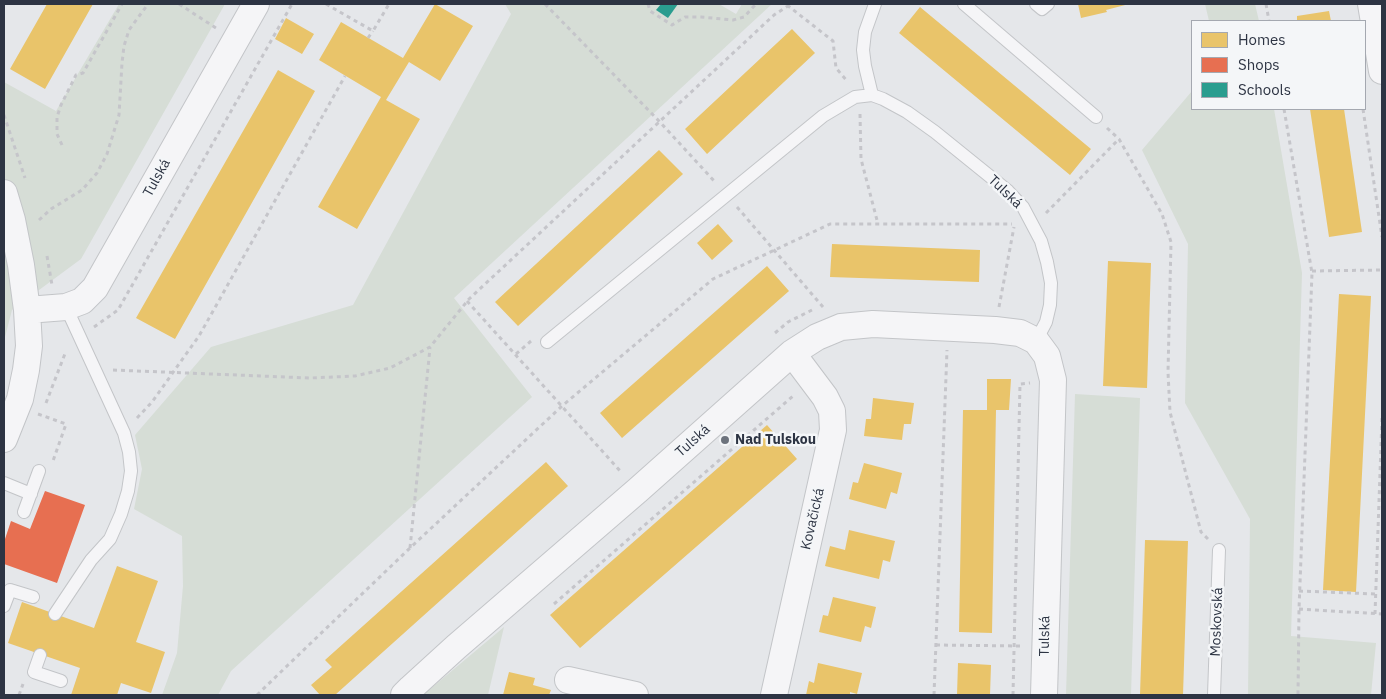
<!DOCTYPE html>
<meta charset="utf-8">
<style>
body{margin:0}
#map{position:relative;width:1386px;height:699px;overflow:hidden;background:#e5e7ea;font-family:"IBM Plex Sans",sans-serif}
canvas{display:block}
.frame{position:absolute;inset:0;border:5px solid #2d3443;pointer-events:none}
.legend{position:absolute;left:1191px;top:20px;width:175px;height:90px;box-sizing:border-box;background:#f4f6f8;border:1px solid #a4a8b0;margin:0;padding:6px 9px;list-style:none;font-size:15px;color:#2d3443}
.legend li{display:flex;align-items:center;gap:10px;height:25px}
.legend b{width:25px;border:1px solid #a4a8b0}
</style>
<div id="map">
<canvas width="1386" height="699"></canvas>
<div class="frame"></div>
<ul class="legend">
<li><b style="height:14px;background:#e9c46a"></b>Homes</li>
<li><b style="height:14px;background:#e76f51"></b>Shops</li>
<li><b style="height:14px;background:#2a9d8f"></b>Schools</li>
</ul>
</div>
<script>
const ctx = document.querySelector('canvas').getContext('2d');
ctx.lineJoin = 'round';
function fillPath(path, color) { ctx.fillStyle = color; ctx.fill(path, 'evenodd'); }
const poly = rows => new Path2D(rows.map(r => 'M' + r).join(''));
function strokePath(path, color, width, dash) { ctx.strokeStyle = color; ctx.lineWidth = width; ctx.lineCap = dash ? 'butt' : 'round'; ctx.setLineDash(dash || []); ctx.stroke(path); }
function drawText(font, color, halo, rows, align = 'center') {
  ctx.font = font + ' "IBM Plex Sans",sans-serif'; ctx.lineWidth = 5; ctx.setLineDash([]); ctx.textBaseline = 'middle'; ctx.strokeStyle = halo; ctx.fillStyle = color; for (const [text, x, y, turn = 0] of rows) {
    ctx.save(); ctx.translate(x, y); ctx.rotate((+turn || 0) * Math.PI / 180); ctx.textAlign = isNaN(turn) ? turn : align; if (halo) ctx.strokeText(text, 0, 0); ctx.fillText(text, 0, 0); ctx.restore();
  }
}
fillPath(poly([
 [119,4,225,4,81,259,12,310,4,341,4,82,56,111],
 [505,4,719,4,736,14,742,4,772,4,454,298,532,397,231,671,218,695,162,695,177,653,183,586,182,536,134,509,142,469,135,435,211,347,353,305,511,14],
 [1205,4,1255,4,1259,21,1209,21],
 [1192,91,1192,109,1274,109,1302,273,1291,636,1376,643,1371,695,1248,695,1250,519,1185,403,1188,244,1142,150],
 [1075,394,1140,398,1131,695,1066,695],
 [504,627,488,695,423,695]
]), '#d6ddd6');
fillPath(poly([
 [47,4,93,4,45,89,10,69],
 [435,4,473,26,440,81,409,62,386,100,420,119,357,229,318,207,381,97,319,60,341,22,403,58],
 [1078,4,1129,4,1106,10,1107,12,1081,18],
 [920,7,1091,149,1070,175,899,33],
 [1329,11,1331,21,1297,21,1297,16],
 [286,18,314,34,302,54,275,39],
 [792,29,815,53,707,154,685,129],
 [278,70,315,91,175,339,136,318],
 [1310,109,1344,109,1362,232,1329,237],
 [659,150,683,174,518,326,495,302],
 [718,224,733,241,712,260,697,243],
 [832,244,980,250,979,282,830,277],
 [1108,261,1151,263,1147,388,1103,386],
 [767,266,789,291,622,438,600,413],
 [1339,294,1371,296,1356,592,1323,590],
 [987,379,1011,379,1009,410,996,410,992,633,959,632,963,410,987,410],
 [873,398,914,403,911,424,904,424,902,440,864,436,866,419,871,419],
 [767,425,797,459,580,648,550,615],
 [546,462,568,486,335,695,320,695,311,685,332,667,325,660],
 [864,463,902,473,897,494,891,492,886,509,849,499,853,482,858,483],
 [849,530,895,541,890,562,883,560,879,579,825,566,830,546,845,550],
 [1145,540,1188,541,1183,695,1140,695],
 [117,566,158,581,136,642,165,652,151,693,121,683,117,695,71,695,80,668,8,643,22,602,94,628],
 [833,597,876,607,871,628,865,626,861,642,819,632,823,615,828,616],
 [818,663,862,673,857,694,850,692,850,695,806,695,809,681,814,683],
 [958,663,991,665,990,695,957,695],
 [509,672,535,678,533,685,551,690,549,695,503,695]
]), '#e9c46a');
fillPath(poly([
 [45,491,85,505,57,583,4,564,4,539,5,539,11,521,30,529]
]), '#e76f51');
fillPath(poly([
 [661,4,678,4,668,18,656,10]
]), '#2a9d8f');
const lane = poly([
 [964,4,1096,117],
 [1036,4,1042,9,1048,4],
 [872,95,865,66,863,50,865,32,875,4],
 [547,342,823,116,855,97,872,95,883,99,907,112,935,132,1008,191,1023,207,1041,241,1047,262,1051,283,1050,305,1046,322,1036,341],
 [4,483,31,494],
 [24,512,39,471],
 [4,606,10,590,33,597],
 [55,614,91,560,110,539,121,514,128,491,131,471,129,452,124,433,66,307],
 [40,655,34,672,61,681],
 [1214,695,1219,550]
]);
const street = poly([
 [1371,4,1382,71],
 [4,193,12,220,21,265,27,310,29,346,26,370,20,399,4,439],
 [27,310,66,307,82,301,95,288,256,4],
 [568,680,635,695],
 [404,695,411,688,456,647,638,490,792,353,817,337,841,327,873,324,995,330,1020,333,1036,341,1047,356,1053,380,1044,695],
 [774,695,833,430,832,411,825,397,792,353]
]);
strokePath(lane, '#c3c5c8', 14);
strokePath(street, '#c3c5c8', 28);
strokePath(poly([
 [179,4,216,28],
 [326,4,373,31,389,4],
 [545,4,659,121,716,183],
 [648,4,650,11,672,25,685,17,701,17,733,20,744,17,756,4],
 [1266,4,1269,21],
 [787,5,833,41,836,68,848,82],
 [368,38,373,31],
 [1284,109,1312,273,1299,609,1298,695],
 [1363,109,1382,237],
 [860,114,861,159,878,224],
 [4,115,25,178],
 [1107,128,1119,139,1162,214,1171,242,1168,372,1170,412,1201,532,1208,539],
 [62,145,57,134,57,117,61,105,76,75,83,73,122,4],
 [737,207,823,307],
 [1046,213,1119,139],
 [39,220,51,209,82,190,97,173,107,154,119,115,122,63,124,46,129,30,148,4],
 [47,256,52,285],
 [1312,271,1382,270],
 [467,301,622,473],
 [999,307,1014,227],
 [94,327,118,310,292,4],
 [775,333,788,322,812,310],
 [516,354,531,341],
 [113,370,310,378,355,376,390,368,430,347,469,299,774,15,791,4],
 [46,403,66,351],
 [38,414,66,424,53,461],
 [137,418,152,402,199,336,345,76],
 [410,548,430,348],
 [1299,591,1376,594],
 [554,604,793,396],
 [1299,609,1382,614],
 [1375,614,1382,417],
 [936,645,1021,646],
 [19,695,23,684],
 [257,695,288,665,410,548,562,406,713,279,830,224,1012,224],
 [934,695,947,350],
 [1013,695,1020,384,1030,383]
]), '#c5c5ca', 3, [4, 4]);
strokePath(lane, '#f5f5f7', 12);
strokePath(street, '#f5f5f7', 26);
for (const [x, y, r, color] of [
 [725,440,5,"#6d737d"]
]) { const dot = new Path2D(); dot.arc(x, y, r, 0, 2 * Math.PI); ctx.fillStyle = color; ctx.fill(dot); strokePath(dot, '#f4f6f8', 2); }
drawText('14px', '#2d3443', '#f4f6f8', [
 ["Tulská",157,178,-61],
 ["Tulská",1005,192,44],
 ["Tulská",693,441,-42],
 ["Kovačická",813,519,-77],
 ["Moskovská",1217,622,-88],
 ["Tulská",1045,636,-89]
]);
drawText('bold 14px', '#2d3443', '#f4f6f8', [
 ["Nad Tulskou",735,440]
], 'left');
</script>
